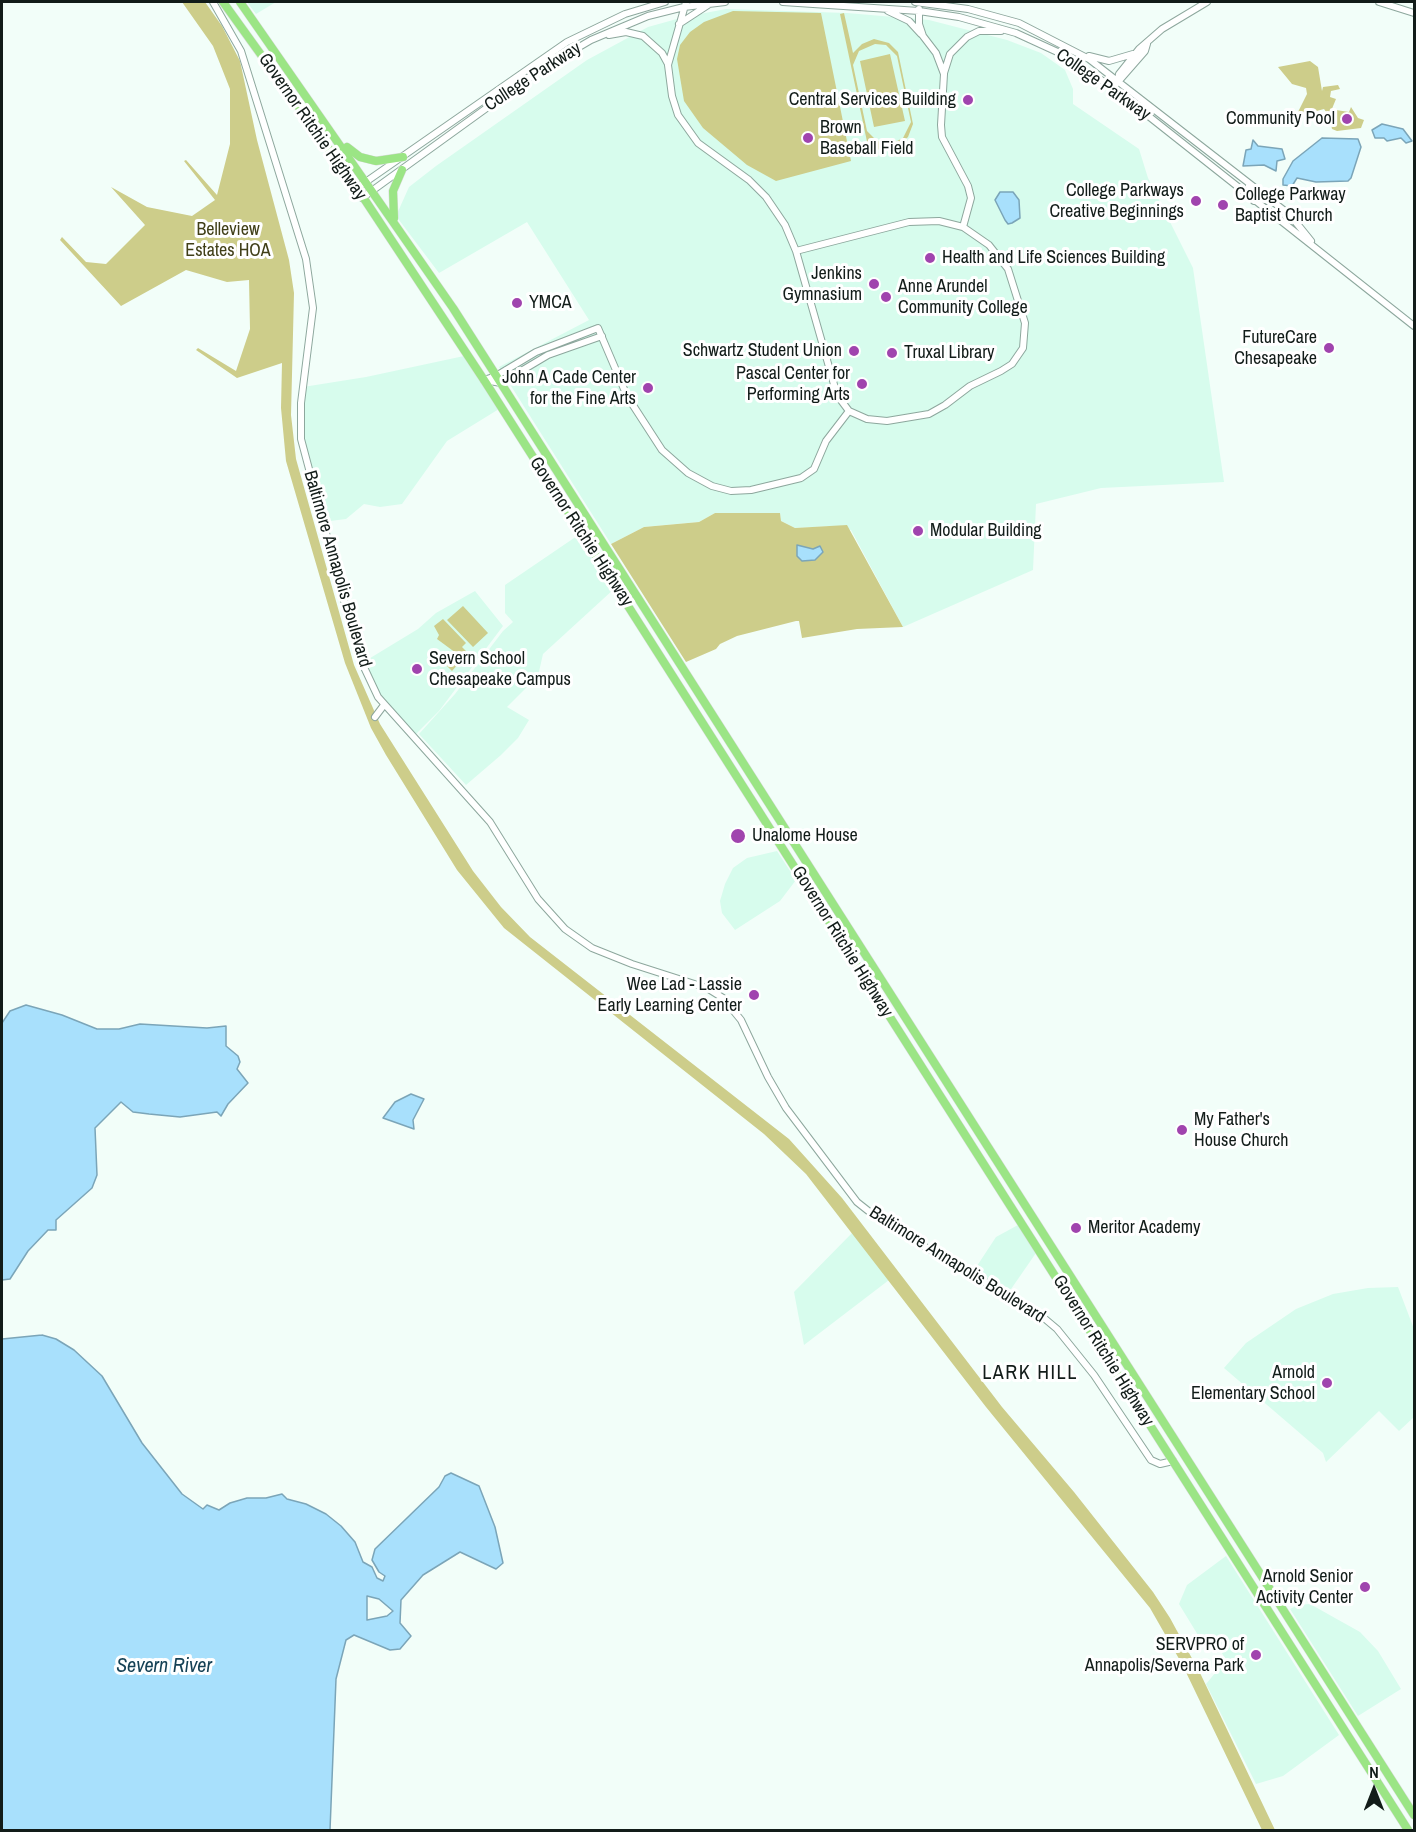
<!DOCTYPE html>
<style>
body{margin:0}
#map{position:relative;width:1416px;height:1832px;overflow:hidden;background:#f2fef9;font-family:"Archivo Narrow",sans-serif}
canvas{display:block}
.frame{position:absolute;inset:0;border:3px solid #121c19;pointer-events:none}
.north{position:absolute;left:1344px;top:1760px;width:60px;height:60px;-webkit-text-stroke:4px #fff;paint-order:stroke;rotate:0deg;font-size:16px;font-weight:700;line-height:24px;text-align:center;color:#121c19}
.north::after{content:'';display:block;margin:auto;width:21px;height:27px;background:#121c19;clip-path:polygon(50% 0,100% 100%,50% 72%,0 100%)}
</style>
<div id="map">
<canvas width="1416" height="1832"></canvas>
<div class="frame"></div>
<div class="north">N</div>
</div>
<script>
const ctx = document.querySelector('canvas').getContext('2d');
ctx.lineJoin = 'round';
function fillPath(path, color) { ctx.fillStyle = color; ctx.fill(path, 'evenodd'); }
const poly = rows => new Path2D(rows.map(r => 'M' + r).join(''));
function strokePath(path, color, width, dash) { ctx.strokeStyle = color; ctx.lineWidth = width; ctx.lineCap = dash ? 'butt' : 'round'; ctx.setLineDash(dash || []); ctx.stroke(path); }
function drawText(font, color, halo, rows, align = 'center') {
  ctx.font = font + ' "Archivo Narrow",sans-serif'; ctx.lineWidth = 6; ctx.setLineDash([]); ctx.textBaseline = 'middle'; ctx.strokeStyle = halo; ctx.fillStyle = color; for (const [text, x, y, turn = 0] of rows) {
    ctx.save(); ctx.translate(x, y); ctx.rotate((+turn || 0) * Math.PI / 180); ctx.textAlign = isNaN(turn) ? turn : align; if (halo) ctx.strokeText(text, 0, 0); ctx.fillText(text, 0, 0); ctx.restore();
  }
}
fillPath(poly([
 [247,2,276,2,256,14],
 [726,9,847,13,929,20,1007,40,1041,53,1065,70,1073,89,1073,104,1139,149,1148,178,1193,268,1224,482,1101,488,1036,504,1033,570,903,627,851,530,833,526,795,528,781,521,780,513,715,513,699,522,644,527,611,544,499,367,589,320,527,222,439,273,396,216,409,187,436,166,587,60,648,27,684,17],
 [464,356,499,409,447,441,402,504,380,507,364,504,346,519,322,522,303,452,303,387,366,377],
 [577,536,614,589,543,654,538,676,507,707,529,720,518,738,501,755,466,785,419,734,455,694,503,631,513,622,505,613,505,585],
 [475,591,503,626,439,711,413,737,386,707,362,663,418,629,436,613],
 [777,851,796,880,780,901,735,930,722,913,720,901,725,884,733,868,747,858],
 [1018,1225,1036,1253,1009,1292,973,1272,996,1237],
 [853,1232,889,1280,804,1345,794,1292],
 [1398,1287,1414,1329,1414,1417,1399,1431,1379,1411,1326,1462,1323,1453,1224,1368,1246,1343,1296,1309,1333,1294,1368,1288],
 [1226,1556,1339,1735,1283,1776,1256,1784,1206,1684,1226,1660,1219,1648,1201,1640,1179,1604,1187,1585],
 [1310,1604,1360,1632,1378,1651,1401,1689,1358,1716,1290,1609,1298,1605]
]), '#d7fced');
fillPath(poly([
 [182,2,205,2,222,26,240,61,257,140,289,260,294,293,291,415,296,459,354,665,380,724,473,871,501,907,530,937,789,1139,842,1198,1002,1407,1074,1492,1153,1592,1170,1618,1201,1675,1275,1830,1262,1830,1182,1664,1150,1608,986,1407,806,1174,764,1134,504,928,457,870,386,755,371,728,345,663,286,461,281,408,282,363,237,378,196,350,198,348,236,371,250,329,249,280,227,282,186,270,121,306,60,240,62,237,86,262,106,264,145,225,111,187,147,207,192,216,215,200,184,161,186,160,217,195,230,144,230,89,213,46],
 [733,11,821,13,851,161,776,181,747,165,703,128,684,101,677,59,680,45,690,32,704,22],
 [844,13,853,53,862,44,874,39,889,43,898,52,913,124,908,137,898,146,869,151,840,14],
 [875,44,886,45,897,56,911,122,903,138,893,143,877,141,867,131,853,65,859,51],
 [890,54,905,121,874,127,860,61],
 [1310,61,1318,67,1322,91,1323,87,1338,85,1340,89,1331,91,1330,97,1336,99,1329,116,1324,109,1302,115,1298,112,1307,94,1306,88,1292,84,1278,67],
 [1351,107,1358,118,1364,120,1361,128,1337,131,1332,129,1331,124,1336,110,1349,112],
 [715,513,780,513,781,521,795,528,847,525,903,627,857,629,802,638,799,621,796,621,737,636,720,644,716,649,686,662,611,544,644,527,699,522],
 [463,606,488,633,473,647,447,620],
 [443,619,466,643,462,647,468,653,452,671,445,664,456,653,437,639,439,635,434,626]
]), '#cdcd8a');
const water = poly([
 [1382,124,1403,129,1412,141,1406,143,1401,138,1387,141,1384,138,1375,138,1372,130,1382,124],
 [1322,138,1358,139,1361,147,1351,178,1348,181,1316,182,1297,178,1292,186,1283,185,1283,179,1293,161,1322,138],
 [1253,140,1258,146,1282,149,1285,159,1277,161,1276,171,1264,165,1243,166,1246,150,1251,149,1253,140],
 [1000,192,1013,192,1019,200,1020,218,1012,223,1008,224,1005,220,995,200,1000,192],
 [797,545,813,549,820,546,823,552,815,560,802,561,797,556,797,545],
 [26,1005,62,1015,97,1029,119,1029,140,1024,207,1028,226,1026,226,1046,238,1056,240,1062,237,1069,248,1083,228,1104,221,1116,217,1112,180,1117,149,1114,133,1112,121,1102,95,1128,97,1175,92,1188,56,1220,56,1230,48,1230,28,1251,10,1279,2,1280,2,1023,10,1011,26,1005],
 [411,1094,424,1099,413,1120,414,1129,383,1118,395,1102,411,1094],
 [42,1335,56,1339,74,1350,102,1376,142,1443,182,1494,203,1509,207,1505,219,1510,230,1503,247,1498,266,1498,282,1494,287,1499,306,1504,326,1514,341,1526,355,1542,363,1562,372,1567,377,1578,383,1581,385,1576,379,1572,372,1560,375,1549,439,1487,445,1476,451,1473,479,1486,495,1527,503,1563,496,1569,460,1552,423,1575,401,1600,400,1623,411,1636,400,1649,390,1650,354,1635,346,1640,336,1679,330,1830,2,1830,2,1339,42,1335],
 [367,1596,379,1599,393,1611,387,1616,367,1620,367,1596]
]);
fillPath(water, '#a8e0fc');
strokePath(water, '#7ba5b8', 1.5);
const secondary = poly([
 [213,2,241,51,306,259,313,308,301,403,301,439,350,623,362,663,378,697,490,822,538,899,565,929,592,948,632,964,707,988,723,998,741,1020,768,1077,786,1108,857,1202,881,1221,1038,1313,1057,1329,1094,1375,1151,1460,1160,1464,1173,1461],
 [686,2,668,65,672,96,678,115,698,143,749,180,766,197,785,225,796,251,837,395,849,411,867,419,887,421,929,414,945,405,970,386,1001,371,1012,364,1023,348,1025,323,1008,269,989,245,963,227,939,221,909,222,796,251],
 [783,2,919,11,959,17,1016,33,1064,55,1113,88,1414,326],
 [915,2,968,9,1019,23,1089,59,1290,215,1311,241],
 [1379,2,1414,13],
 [919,9,919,24,923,36,936,53,944,74,941,125,942,137,968,186,971,198,963,227],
 [888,11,909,21,921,34],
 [679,24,708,5],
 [609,35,626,32,643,36,662,53,668,64],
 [1089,56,1109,61,1133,54],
 [944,73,950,54,967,37,979,31,1001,31],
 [1118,81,1119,74,1139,49,1162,29,1207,2],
 [1117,83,1145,51,1147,44],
 [1249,186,1255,195,1254,201,1262,199,1268,201],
 [357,188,567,42,625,14,665,2],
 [362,198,535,73,591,40,648,16,684,7,725,2],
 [484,380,496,376,536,352,598,328,627,396,662,450,688,473,712,486,731,491,751,490,801,478,814,469,826,441,849,411],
 [484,380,501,383,548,355,602,336],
 [375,717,384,705]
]);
const highway = poly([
 [223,2,357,188,484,380,1408,1830],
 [240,2,453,308,1414,1815],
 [347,147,360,157,376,161,403,157],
 [394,218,393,191,402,170]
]);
strokePath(secondary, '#8da79d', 8);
strokePath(highway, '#d9dbda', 9);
strokePath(secondary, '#fff', 6);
strokePath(highway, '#9be585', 8);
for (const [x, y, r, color] of [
 [968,100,6,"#a044ae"],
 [1347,119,6,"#a044ae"],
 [808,138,6,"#a044ae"],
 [1196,201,6,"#a044ae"],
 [1223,205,6,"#a044ae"],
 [930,258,6,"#a044ae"],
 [874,284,6,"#a044ae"],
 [886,297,6,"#a044ae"],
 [517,303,6,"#a044ae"],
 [1329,348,6,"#a044ae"],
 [854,351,6,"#a044ae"],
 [892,353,6,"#a044ae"],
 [862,384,6,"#a044ae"],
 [648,388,6,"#a044ae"],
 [918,531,6,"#a044ae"],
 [417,669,6,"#a044ae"],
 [738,836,8,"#a044ae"],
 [754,995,6,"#a044ae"],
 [1182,1130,6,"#a044ae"],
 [1076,1228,6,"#a044ae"],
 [1327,1383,6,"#a044ae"],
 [1365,1587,6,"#a044ae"],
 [1256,1655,6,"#a044ae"]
]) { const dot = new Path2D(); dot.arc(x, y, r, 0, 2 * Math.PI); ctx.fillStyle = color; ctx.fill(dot); strokePath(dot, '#fff', 2); }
drawText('18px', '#121c19', '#fff', [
 ["College Parkway",533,77,-33],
 ["College Parkway",1103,85,35],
 ["Governor Ritchie Highway",312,127,55],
 ["Governor Ritchie Highway",581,532,57],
 ["Baltimore Annapolis Boulevard",337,569,74],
 ["Governor Ritchie Highway",842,942,58],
 ["Baltimore Annapolis Boulevard",957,1265,32],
 ["Governor Ritchie Highway",1103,1351,58]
]);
drawText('18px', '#121c19', '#fff', [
 ["Central Services Building",956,100],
 ["Community Pool",1335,119],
 ["Brown",820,128,"left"],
 ["Baseball Field",820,149,"left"],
 ["College Parkways",1184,191],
 ["Creative Beginnings",1184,212],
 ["College Parkway",1235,195,"left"],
 ["Baptist Church",1235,216,"left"],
 ["Health and Life Sciences Building",942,258,"left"],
 ["Jenkins",862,274],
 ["Gymnasium",862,295],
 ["Anne Arundel",898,287,"left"],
 ["Community College",898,308,"left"],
 ["YMCA",529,303,"left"],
 ["FutureCare",1317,338],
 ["Chesapeake",1317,359],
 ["Schwartz Student Union",842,351],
 ["Truxal Library",904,353,"left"],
 ["Pascal Center for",850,374],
 ["Performing Arts",850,395],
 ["John A Cade Center",636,378],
 ["for the Fine Arts",636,399],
 ["Modular Building",930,531,"left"],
 ["Severn School",429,659,"left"],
 ["Chesapeake Campus",429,680,"left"],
 ["Unalome House",752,836,"left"],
 ["Wee Lad - Lassie",742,985],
 ["Early Learning Center",742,1006],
 ["My Father's",1194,1120,"left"],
 ["House Church",1194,1141,"left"],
 ["Meritor Academy",1088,1228,"left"],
 ["Arnold",1315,1373],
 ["Elementary School",1315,1394],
 ["Arnold Senior",1353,1577],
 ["Activity Center",1353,1598],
 ["SERVPRO of",1244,1645],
 ["Annapolis/Severna Park",1244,1666]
], 'right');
drawText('18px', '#403f18', '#fff', [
 ["Belleview",228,230],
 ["Estates HOA",228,251]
]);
ctx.letterSpacing = '1.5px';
drawText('20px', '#121c19', '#fff', [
 ["LARK HILL",1030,1374]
]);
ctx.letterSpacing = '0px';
drawText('italic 20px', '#154155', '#fff', [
 ["Severn River",164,1667]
]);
</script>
